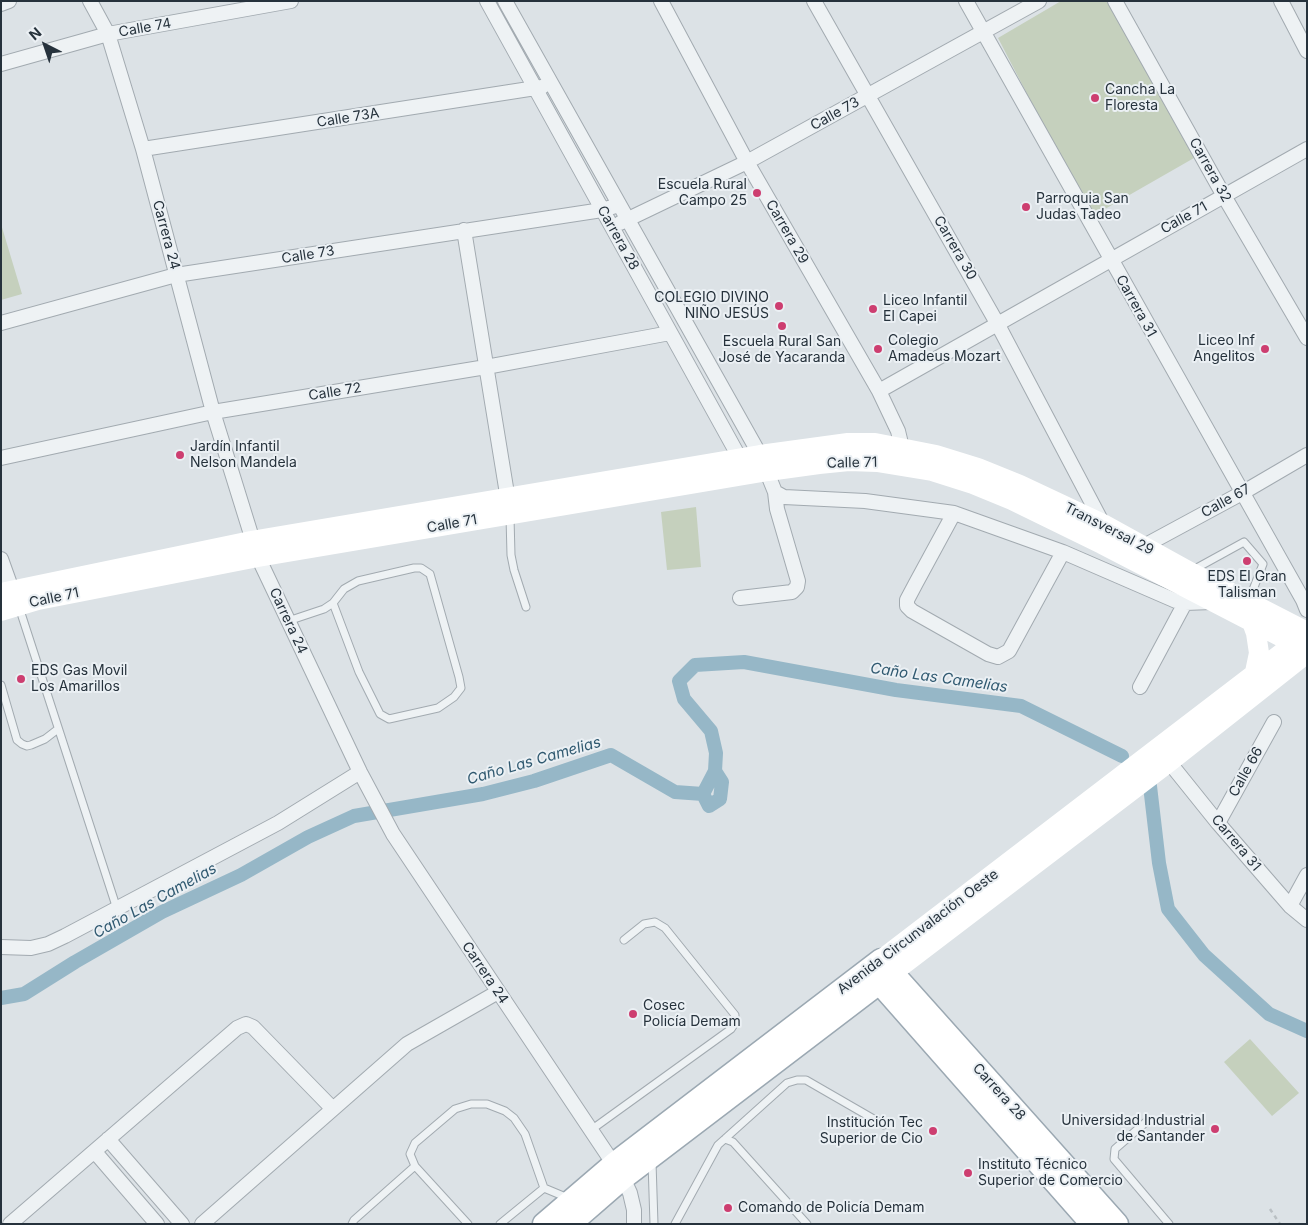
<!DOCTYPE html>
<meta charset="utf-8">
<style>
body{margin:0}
#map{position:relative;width:1308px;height:1225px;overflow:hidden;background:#dce2e6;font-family:Inter,sans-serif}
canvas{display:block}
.frame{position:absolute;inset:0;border:2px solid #26323c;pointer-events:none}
.north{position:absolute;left:20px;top:20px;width:50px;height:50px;-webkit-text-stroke:4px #ebf0f4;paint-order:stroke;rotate:319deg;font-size:14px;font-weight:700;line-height:20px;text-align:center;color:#26323c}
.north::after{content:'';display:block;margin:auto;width:18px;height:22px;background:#26323c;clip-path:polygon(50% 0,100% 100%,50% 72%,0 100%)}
</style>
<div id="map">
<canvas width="1308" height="1225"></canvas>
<div class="frame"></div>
<div class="north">N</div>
</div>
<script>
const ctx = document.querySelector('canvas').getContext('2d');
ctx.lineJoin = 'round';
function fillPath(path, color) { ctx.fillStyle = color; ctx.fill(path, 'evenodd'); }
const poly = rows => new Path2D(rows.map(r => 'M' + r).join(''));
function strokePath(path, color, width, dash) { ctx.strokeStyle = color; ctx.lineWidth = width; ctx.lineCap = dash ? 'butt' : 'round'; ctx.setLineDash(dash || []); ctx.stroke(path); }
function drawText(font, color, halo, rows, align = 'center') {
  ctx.font = font + ' Inter,sans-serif'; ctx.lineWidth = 4; ctx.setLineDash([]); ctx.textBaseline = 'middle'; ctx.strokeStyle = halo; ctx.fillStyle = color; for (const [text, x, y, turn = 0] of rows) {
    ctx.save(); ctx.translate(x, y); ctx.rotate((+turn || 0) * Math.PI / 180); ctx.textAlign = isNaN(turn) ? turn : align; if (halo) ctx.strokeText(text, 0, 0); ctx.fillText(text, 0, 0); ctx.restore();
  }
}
fillPath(poly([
 [1061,1,1107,1,1194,158,1091,217,998,38],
 [1,224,22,294,1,300],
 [696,507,701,567,667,570,661,512],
 [1250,1039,1299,1093,1272,1116,1224,1062]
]), '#c5d0bd');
strokePath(poly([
 [1150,786,1159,863,1168,909,1204,955,1269,1014,1307,1031],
 [703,794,709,806,720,799,722,782,715,771],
 [1,998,24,994,75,962,162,912,241,875,308,837,354,816,483,794,534,781,611,755,675,792,703,794,715,771,716,753,711,731,684,699,679,681,695,665,744,662,896,690,1021,706,1122,756]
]), '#96b7c7', 14);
const lane = poly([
 [510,517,511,555,514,570,526,607],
 [1193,570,1244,542,1263,564,1249,600],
 [19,607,117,909],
 [288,621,324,609,333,603,344,589,358,581,414,568,421,568,430,574,459,677,461,688,454,697,438,708,389,719,380,714,359,672,333,603],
 [1,685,17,740,22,744,27,746,31,745,45,739,58,729],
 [1146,1122,1115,1149,1114,1159,1169,1224],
 [591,1130,731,1029,735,1023,735,1015,665,928,655,922,644,924,624,940],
 [725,1139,733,1142,807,1224],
 [652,1162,654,1224],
 [352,1224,354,1220,415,1166],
 [468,1224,415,1166,410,1154,415,1143,455,1109,471,1104,487,1104,505,1111,514,1118,525,1134,544,1188,568,1198],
 [500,1224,544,1188],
 [675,1224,718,1145,787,1083,797,1080,806,1080,884,1125]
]);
const street = poly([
 [90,1,108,34,143,149,213,412,258,557,360,772,393,834,623,1178,630,1193,634,1210,634,1224],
 [487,1,743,464],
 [505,1,760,455,775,492,784,497,865,501,954,513,1063,552,1176,601,1185,603,1212,602],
 [661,1,747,162,879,391,898,431,904,456],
 [814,1,997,323,1103,524],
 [966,1,1303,600,1307,610],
 [1115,1,1224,196,1307,338],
 [1281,1,1307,51],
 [1,4,9,1],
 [1,64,108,34,291,1],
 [143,149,542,87],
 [620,223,747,162,1039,1],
 [464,230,509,506],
 [1,323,176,275,602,210,619,205],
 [879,391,1307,149],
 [1,458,213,412,486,367,670,333],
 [954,513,916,583,907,600,907,606,912,611,988,654,998,657,1009,651,1063,552],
 [1144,546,1242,493,1307,455],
 [1,559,15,598],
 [740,598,792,592,797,587,798,581,777,509,775,492],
 [1140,687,1185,603],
 [1169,762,1218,823,1290,906,1307,920],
 [1218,823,1274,722],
 [1290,906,1307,875],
 [1,947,31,948,48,944,65,936,278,823,360,772],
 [108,1139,182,1224],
 [95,1152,157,1224],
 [10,1224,237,1028,246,1024,253,1027,332,1108],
 [202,1224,407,1044,498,992]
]);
const primary = poly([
 [869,971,1092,1224],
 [544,1224,614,1164,881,960,1117,1224],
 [570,1224,623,1178,892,973]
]);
strokePath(lane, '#a2aab0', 9);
strokePath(street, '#a2aab0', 16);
strokePath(primary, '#9ba8b2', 25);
strokePath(poly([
 [1270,1209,1280,1224]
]), '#bac0c4', 2.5, [4, 4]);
strokePath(lane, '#eef2f4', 7);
strokePath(street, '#eef2f4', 14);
strokePath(poly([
 [1,593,251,541,760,455,848,443,875,443,936,455,978,468,1020,485,1103,524,1190,572,1307,632],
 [1,611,38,600,258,557,768,471,819,464,849,461,877,462,932,471,973,484,1012,500,1102,544,1307,650],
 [1252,622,1256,633,1259,653,1255,672],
 [881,960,1303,637],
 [892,973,1169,762,1307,653]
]), '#fff', 20);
strokePath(primary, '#fff', 22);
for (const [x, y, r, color] of [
 [1095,98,5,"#cd3e70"],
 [757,193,5,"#cd3e70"],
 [1026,207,5,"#cd3e70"],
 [779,306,5,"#cd3e70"],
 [873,309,5,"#cd3e70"],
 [782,326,5,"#cd3e70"],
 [878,349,5,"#cd3e70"],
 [1265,349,5,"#cd3e70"],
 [180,455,5,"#cd3e70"],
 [1247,561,5,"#cd3e70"],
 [21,679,5,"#cd3e70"],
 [633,1014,5,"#cd3e70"],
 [1215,1129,5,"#cd3e70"],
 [933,1131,5,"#cd3e70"],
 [968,1173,5,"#cd3e70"],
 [728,1208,5,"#cd3e70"]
]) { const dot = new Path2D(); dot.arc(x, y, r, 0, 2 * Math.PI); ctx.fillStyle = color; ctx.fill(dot); strokePath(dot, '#ebf0f4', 2); }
drawText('14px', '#26323c', '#ebf0f4', [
 ["Calle 74",145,28,-10],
 ["Calle 73",835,114,-29],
 ["Calle 73A",348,118,-9],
 ["Carrera 32",1210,170,61],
 ["Calle 71",1184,218,-29],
 ["Carrera 29",787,232,60],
 ["Carrera 24",166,235,75],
 ["Carrera 28",618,238,61],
 ["Carrera 30",955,248,60],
 ["Calle 73",308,255,-9],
 ["Carrera 31",1136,306,61],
 ["Calle 72",335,392,-9],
 ["Calle 71",852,463,-1],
 ["Calle 67",1226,501,-29],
 ["Calle 71",452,524,-10],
 ["Transversal 29",1109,529,27],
 ["Calle 71",54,598,-12],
 ["Carrera 24",288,621,65],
 ["Calle 66",1246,772,-61],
 ["Carrera 31",1236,843,50],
 ["Avenida Circunvalación Oeste",918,932,-37],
 ["Carrera 24",485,973,56],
 ["Carrera 28",999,1092,48]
]);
drawText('14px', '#26323c', '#ebf0f4', [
 ["Cancha La",1105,90],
 ["Floresta",1105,106],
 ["Escuela Rural",747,185,"right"],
 ["Campo 25",747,201,"right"],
 ["Parroquia San",1036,199],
 ["Judas Tadeo",1036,215],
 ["COLEGIO DIVINO",769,298,"right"],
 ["NIÑO JESÚS",769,314,"right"],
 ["Liceo Infantil",883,301],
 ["El Capei",883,317],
 ["Colegio",888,341],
 ["Amadeus Mozart",888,357],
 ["Liceo Inf",1255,341,"right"],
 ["Angelitos",1255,357,"right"],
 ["Escuela Rural San",782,342,"center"],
 ["José de Yacaranda",782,358,"center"],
 ["Jardín Infantil",190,447],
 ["Nelson Mandela",190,463],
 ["EDS El Gran",1247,577,"center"],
 ["Talisman",1247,593,"center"],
 ["EDS Gas Movil",31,671],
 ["Los Amarillos",31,687],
 ["Cosec",643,1006],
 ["Policía Demam",643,1022],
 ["Universidad Industrial",1205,1121,"right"],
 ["de Santander",1205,1137,"right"],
 ["Institución Tec",923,1123,"right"],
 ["Superior de Cio",923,1139,"right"],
 ["Instituto Técnico",978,1165],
 ["Superior de Comercio",978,1181],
 ["Comando de Policía Demam",738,1208]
], 'left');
drawText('italic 15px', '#305970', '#ebf0f4', [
 ["Caño Las Camelias",939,678,8],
 ["Caño Las Camelias",534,761,-16],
 ["Caño Las Camelias",155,901,-29]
]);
</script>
